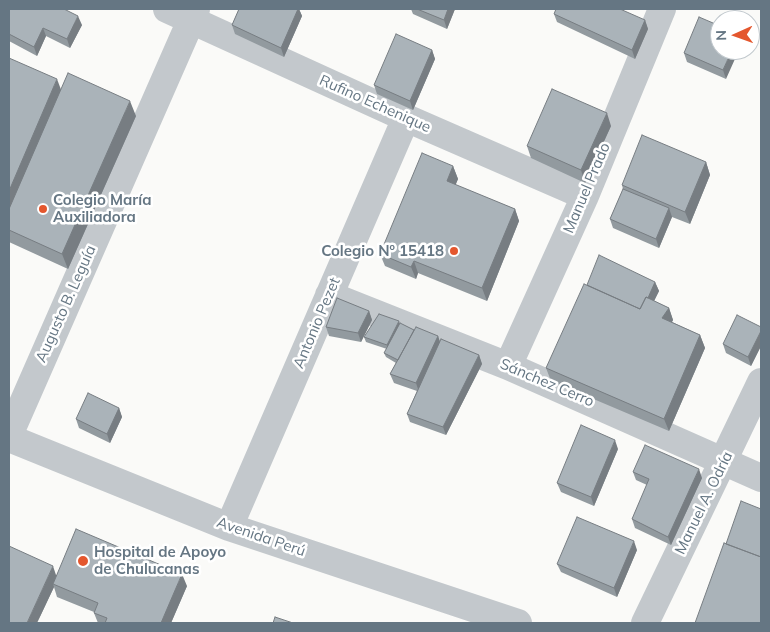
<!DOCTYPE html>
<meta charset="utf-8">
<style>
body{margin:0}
#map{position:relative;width:770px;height:632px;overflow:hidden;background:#fafaf8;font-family:Mulish,sans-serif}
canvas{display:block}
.frame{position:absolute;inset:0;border:10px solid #657683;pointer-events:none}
.north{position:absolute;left:710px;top:10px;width:50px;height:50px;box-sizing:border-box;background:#fff;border:1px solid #c1c8cd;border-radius:50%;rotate:268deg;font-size:14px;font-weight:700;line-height:20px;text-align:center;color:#657683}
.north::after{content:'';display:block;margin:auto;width:18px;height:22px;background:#e4572e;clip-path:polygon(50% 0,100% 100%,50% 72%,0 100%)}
</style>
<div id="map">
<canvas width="770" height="632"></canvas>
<div class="frame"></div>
<div class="north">N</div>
</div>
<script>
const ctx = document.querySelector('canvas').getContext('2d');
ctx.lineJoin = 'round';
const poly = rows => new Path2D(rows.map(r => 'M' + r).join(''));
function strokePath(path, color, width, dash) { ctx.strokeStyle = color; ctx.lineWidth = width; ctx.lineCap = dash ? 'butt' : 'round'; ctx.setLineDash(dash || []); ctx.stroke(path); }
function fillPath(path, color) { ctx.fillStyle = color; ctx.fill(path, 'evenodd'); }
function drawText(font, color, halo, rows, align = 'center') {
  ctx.font = font + ' Mulish,sans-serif'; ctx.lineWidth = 5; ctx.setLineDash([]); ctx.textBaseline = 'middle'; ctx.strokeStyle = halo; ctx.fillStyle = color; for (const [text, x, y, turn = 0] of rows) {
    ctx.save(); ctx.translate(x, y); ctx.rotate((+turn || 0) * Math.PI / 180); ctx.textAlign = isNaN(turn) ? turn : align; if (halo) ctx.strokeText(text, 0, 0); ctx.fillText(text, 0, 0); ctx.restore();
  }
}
strokePath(poly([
 [167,9,406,118,585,196],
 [329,295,508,366,761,478],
 [508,366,585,196,662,9],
 [9,435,196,9],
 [9,438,229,527,518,623],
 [229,527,406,118],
 [645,623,761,382]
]), '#c3c8cc', 28);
fillPath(poly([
 [9,9,82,25,70,48,46,36,37,56,9,41],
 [239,9,299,9,302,16,284,57,235,34,232,25],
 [411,9,455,9,447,29,413,14],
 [554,14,645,20,648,29,635,59,557,22],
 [720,26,726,79,687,62,684,53],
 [432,50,435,59,413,110,377,94,374,85],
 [9,58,61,90,136,116,68,269,9,242],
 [611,126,585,183,531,158,527,146],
 [706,162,710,175,690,224,672,217,659,248,613,228,610,219,623,189,622,185],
 [453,166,458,179,455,185,515,209,519,221,487,301,418,273,416,279,385,266,380,254],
 [655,282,659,291,654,301,669,308,673,320,672,322,700,335,705,348,669,431,551,381,546,368,587,285],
 [369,311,372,320,361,342,329,336,326,327],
 [400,324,414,330,438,336,440,342,479,355,482,364,446,435,410,422,407,414,417,391,394,383,390,374,396,363,386,357,384,353,387,349,366,342,364,337],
 [761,327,761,346,751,366,726,353,723,344],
 [119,408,122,417,110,443,79,428,76,419],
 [618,449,594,506,561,492,557,483],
 [633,472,702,478,671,545,635,528,632,519,647,485,636,480],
 [637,550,617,597,561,572,557,564],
 [56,575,187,586,171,623,98,623,94,613,94,612,57,597,54,587,37,623]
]), '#929a9f');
fillPath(poly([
 [298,9,299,9,302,16,284,57,281,48],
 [448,9,455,9,447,29,444,20],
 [78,16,82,25,70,48,67,39],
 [645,20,648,29,635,59,632,50],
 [43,28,46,36,37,56,34,47],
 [432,50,435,59,413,110,410,101],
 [732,50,739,50,726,79,723,70],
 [57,79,63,95,9,219,9,191],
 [130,101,136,116,68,269,62,254],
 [607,113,611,126,585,183,581,170],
 [706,162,710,175,690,224,685,212],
 [453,166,458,179,452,194,447,181],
 [669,208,672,217,659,248,656,239],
 [515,209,519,221,487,301,482,288],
 [414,261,418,273,416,279,411,267],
 [655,282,659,291,644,321,641,312],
 [669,308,673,320,667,331,662,318],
 [369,311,372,320,361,342,358,333],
 [399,321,400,326,389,349,387,345],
 [761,331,761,346,751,366,748,357],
 [700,335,705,348,669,431,664,419],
 [438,336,441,345,419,392,416,383],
 [479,355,482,364,446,435,443,427],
 [119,408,122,417,110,443,107,434],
 [615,440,618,449,594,506,591,497],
 [699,469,702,478,671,545,668,537],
 [634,541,637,550,617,597,614,588],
 [53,566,57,578,53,584,54,587,37,623,27,623],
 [182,574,187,586,171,623,161,623]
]), '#777d82');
const building = poly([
 [9,9,64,9,78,16,67,39,43,28,34,47,9,34,9,9],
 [239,9,298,9,281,48,232,25,239,9],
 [417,9,448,9,444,20,417,9],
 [556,9,620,9,645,20,632,50,554,14,556,9],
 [699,17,720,26,720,50,732,50,723,70,684,53,699,17],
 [396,34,432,50,410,101,374,85,396,34],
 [9,58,57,79,9,191,9,58],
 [68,73,130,101,62,254,9,230,9,209,68,73],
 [552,89,607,113,581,170,527,146,552,89],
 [642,135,706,162,685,212,622,185,642,135],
 [422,153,453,166,447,181,515,209,482,288,414,261,411,267,380,254,422,153],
 [623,189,669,208,656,239,610,219,623,189],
 [599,255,655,282,648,298,646,297,640,309,587,285,599,255],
 [584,284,640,309,646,297,669,308,662,318,700,335,664,419,546,368,584,284],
 [337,298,369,311,358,333,326,327,337,298],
 [379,314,399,321,387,345,364,337,379,314],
 [737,315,761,327,761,331,748,357,723,344,737,315],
 [400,323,414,330,398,360,384,353,400,323],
 [416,327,438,336,416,383,390,374,416,327],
 [441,339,479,355,443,427,407,414,441,339],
 [88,393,119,408,107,434,76,419,88,393],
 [581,425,615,440,591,497,557,483,581,425],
 [645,445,699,469,668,537,632,519,649,479,633,472,645,445],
 [741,501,761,509,761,557,726,544,741,501],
 [577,517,634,541,614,588,557,564,577,517],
 [76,529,182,574,161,623,105,623,107,618,94,613,98,603,53,584,76,529],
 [724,543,761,557,761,623,695,623,724,543],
 [9,546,53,566,27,623,9,623,9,546],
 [275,617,293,623,273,623,275,617]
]);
fillPath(building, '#aab3b9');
strokePath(building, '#777d82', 1);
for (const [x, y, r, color] of [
 [43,209,5,"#e4572e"],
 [454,251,5,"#e4572e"],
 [83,561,6,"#e4572e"]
]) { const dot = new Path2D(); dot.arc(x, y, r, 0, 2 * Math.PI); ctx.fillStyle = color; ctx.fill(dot); strokePath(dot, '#fff', 2); }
drawText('15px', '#657683', '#fff', [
 ["Rufino Echenique",375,104,24],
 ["Manuel Prado",587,188,-67],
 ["Augusto B. Leguía",66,304,-66],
 ["Antonio Pezet",317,323,-67],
 ["Sánchez Cerro",547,383,23],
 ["Manuel A. Odría",704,503,-64],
 ["Avenida Perú",261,537,19]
]);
drawText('bold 15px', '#657683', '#fff', [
 ["Colegio María",53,200],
 ["Auxiliadora",53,217],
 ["Colegio Nº 15418",444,251,"right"],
 ["Hospital de Apoyo",94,552],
 ["de Chulucanas",94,569]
], 'left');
</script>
